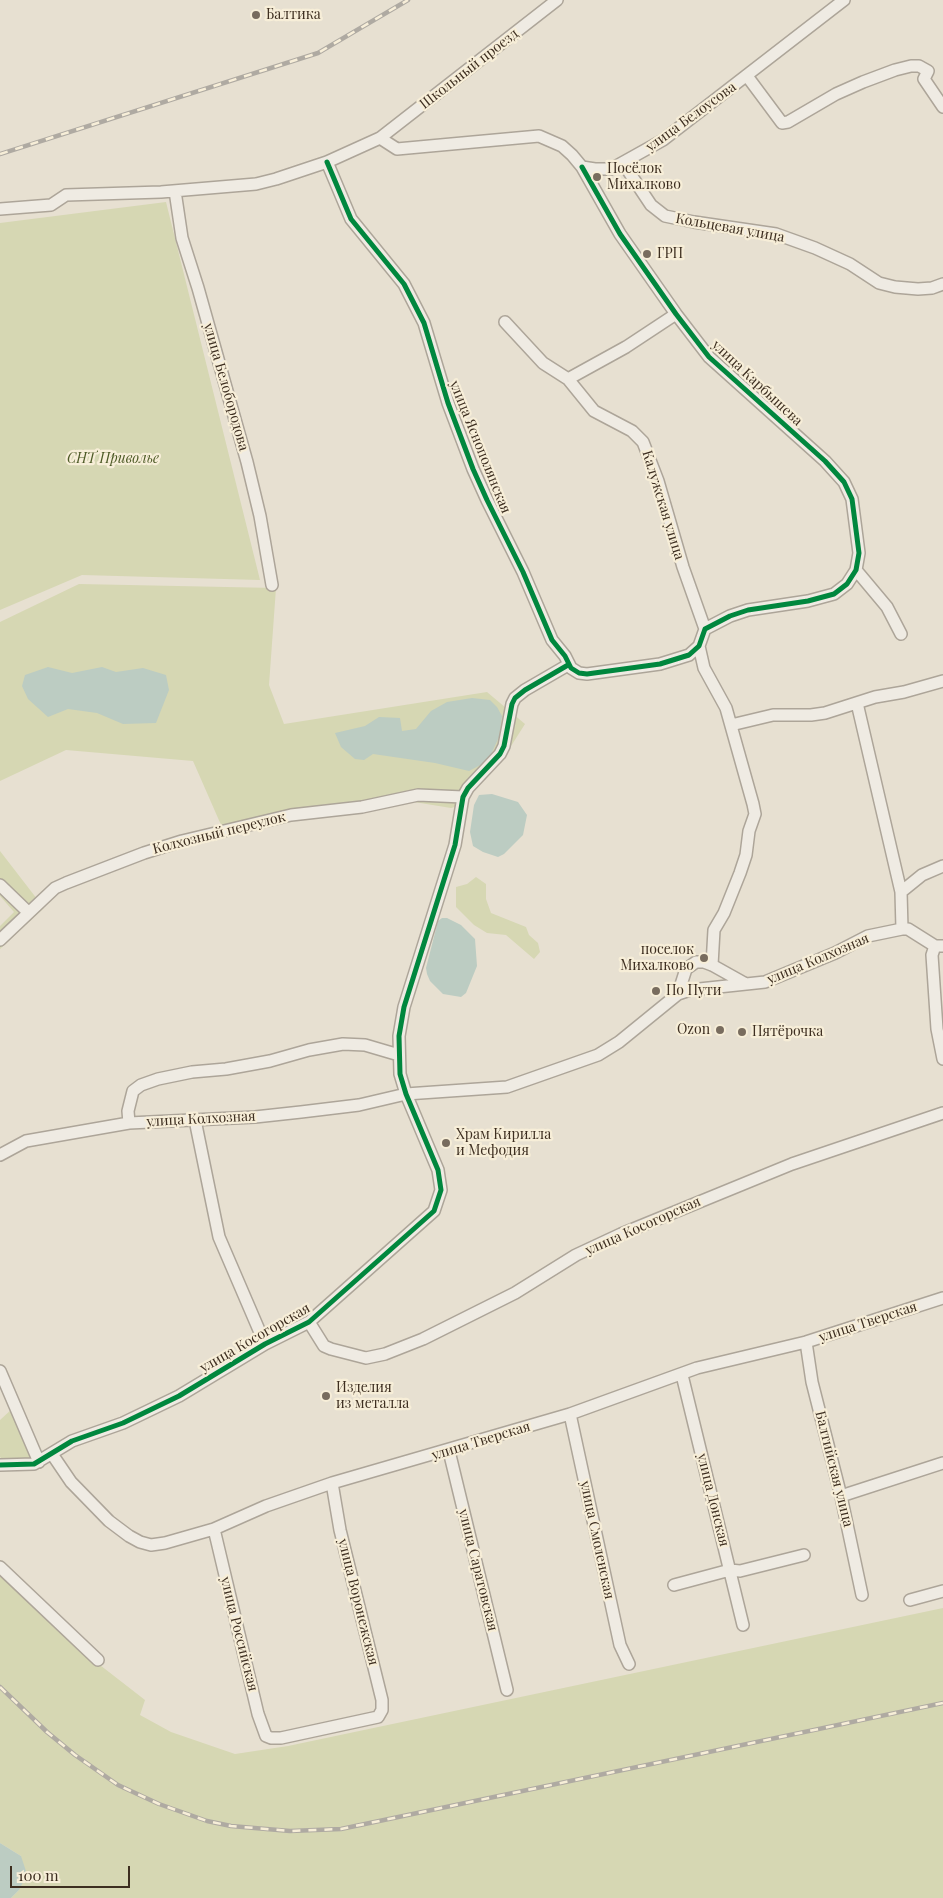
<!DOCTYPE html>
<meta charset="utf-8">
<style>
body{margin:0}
#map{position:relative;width:943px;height:1898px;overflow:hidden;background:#e7e0d1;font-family:"Playfair Display",serif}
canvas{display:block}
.scale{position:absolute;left:10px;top:1866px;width:120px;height:22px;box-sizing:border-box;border:2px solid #3d2e20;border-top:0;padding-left:6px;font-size:15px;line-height:18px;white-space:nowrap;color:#3d2e20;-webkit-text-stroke:4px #f7eed8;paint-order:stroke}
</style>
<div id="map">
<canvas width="943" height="1898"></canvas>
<div class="scale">100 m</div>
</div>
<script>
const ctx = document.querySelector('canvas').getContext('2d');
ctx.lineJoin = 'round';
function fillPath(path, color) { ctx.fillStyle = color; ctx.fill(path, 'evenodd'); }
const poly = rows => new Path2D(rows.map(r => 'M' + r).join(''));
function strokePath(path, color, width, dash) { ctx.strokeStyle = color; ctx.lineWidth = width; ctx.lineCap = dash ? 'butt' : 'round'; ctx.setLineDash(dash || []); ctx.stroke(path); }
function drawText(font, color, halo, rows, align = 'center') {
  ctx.font = font + ' "Playfair Display",serif'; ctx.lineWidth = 4.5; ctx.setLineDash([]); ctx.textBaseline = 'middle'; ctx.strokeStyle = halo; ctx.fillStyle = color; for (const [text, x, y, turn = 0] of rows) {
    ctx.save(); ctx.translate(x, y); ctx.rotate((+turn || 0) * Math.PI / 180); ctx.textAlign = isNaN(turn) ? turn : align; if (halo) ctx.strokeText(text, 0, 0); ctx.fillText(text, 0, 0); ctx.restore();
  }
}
fillPath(poly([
 [166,202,260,580,82,575,0,610,0,223],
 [79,584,276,588,269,685,284,724,487,692,525,724,506,754,464,786,468,804,451,808,414,802,277,821,225,834,193,761,66,750,0,781,0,622],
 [0,851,44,908,0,949,0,926,14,912,0,896],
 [476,877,486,884,486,899,491,913,526,927,529,935,538,943,540,952,534,959,506,935,487,933,474,925,456,907,456,887,467,884],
 [12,1409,32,1458,3,1460,0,1457,0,1420],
 [0,1574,69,1641,145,1700,140,1715,171,1732,235,1754,288,1746,943,1608,943,1898,11,1898,19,1890,21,1856,0,1843]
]), '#d6d7b3');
fillPath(poly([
 [48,667,72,673,102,667,116,672,143,668,166,675,169,690,156,723,123,724,97,713,68,709,48,717,28,699,22,686,25,675],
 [472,698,490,700,497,707,502,716,499,737,488,761,469,771,435,763,373,754,364,760,355,759,341,747,335,733,365,726,379,717,400,718,402,731,416,729,431,711,447,702],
 [492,794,518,802,527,815,523,835,504,854,498,857,483,852,473,846,470,832,474,805,479,795],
 [442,918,447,918,461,925,475,939,477,966,466,993,461,997,443,994,430,981,427,974,426,968,438,921],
 [0,1843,21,1856,27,1874,19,1890,11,1898,0,1898]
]), '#bcccc2');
const minor = poly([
 [747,76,782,123,788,122,836,94,863,82,895,70,911,66,919,66,928,71,924,79,943,107],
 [380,138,397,149,539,136,562,146,572,155,582,167,595,169,611,169,663,140,844,0],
 [327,162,351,219,404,284,424,323,448,403,473,469,487,500,523,572,552,640,565,656,571,668,579,673,587,674,660,664,689,655,699,646,705,629,730,616,748,610,808,601,834,594,847,584,856,570,859,553,852,499,844,482,825,461,709,357,676,314,620,234,582,167],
 [623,163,651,205,665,216,694,222,776,234,815,248,850,264,879,283,895,287,918,289,932,288,943,284],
 [175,191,182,238,198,288,247,462,260,516,272,585],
 [0,209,51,205,66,195,161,192,256,184,276,179,327,162,380,138,557,0],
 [505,322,543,363,568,379,594,411,632,431,643,442,658,481,683,567,705,629],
 [568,379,626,347,676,314],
 [856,570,887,607,901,634],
 [699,646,704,668,726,708,753,804,755,814,749,831,746,855,740,873,724,913,714,930,712,965],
 [857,703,901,892,902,929],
 [731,725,773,715,811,715,825,713,875,697,904,692,943,681],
 [0,885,28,912],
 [901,892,922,875,943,866],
 [0,940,55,888,66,883,144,853,182,841,291,815,362,807,418,795,463,797],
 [935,946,932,955,937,1029,943,1059],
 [678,994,686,969,696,962,704,962,712,965,746,984],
 [195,1120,219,1237,265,1344],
 [129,1123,128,1111,133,1091,141,1085,158,1079,192,1072,226,1069,270,1061,309,1050,343,1044,365,1045,399,1055],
 [0,1155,26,1141,129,1123,255,1117,301,1112,359,1105,406,1094,507,1087,598,1055,619,1042,678,994,690,990,765,982,835,953,868,936,902,929,908,929,935,946,943,946],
 [309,1322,324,1346,331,1349,366,1358,385,1354,423,1339,515,1293,576,1255,621,1234,792,1164,943,1113],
 [806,1342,812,1382,841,1496,862,1595],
 [0,1371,39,1462],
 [682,1375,743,1625],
 [570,1414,620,1645,629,1664],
 [449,1451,507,1690],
 [52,1454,71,1482,109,1521,129,1536,140,1542,151,1545,165,1543,214,1529,266,1506,332,1483,570,1414,697,1368,806,1342,943,1298],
 [0,1465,34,1464,72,1441,123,1423,179,1396,265,1344,309,1322,434,1211,441,1190,438,1170,406,1094,400,1074,399,1036,404,1007,455,845,463,797,468,788,500,754,504,746,512,704,515,698,525,690,568,665],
 [841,1496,943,1463],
 [214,1529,258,1714,266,1736,271,1738,281,1738,378,1717,382,1710,382,1700,340,1530,332,1483],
 [0,1567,98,1660],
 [674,1585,730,1570,740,1571,804,1555],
 [910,1600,943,1591]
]);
strokePath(minor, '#ada599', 14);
strokePath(minor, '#efebe3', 11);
const rail = poly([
 [0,154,318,53,408,0],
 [0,1687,47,1732,75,1755,118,1785,133,1792,159,1804,207,1821,231,1826,290,1831,341,1829,943,1703]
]);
strokePath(rail, '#afaaa2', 4.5);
strokePath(rail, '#f7eed8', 2.5, [8]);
strokePath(poly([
 [327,162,351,219,404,284,424,323,448,403,473,469,487,500,523,572,552,640,565,656,571,668,579,673,587,674,660,664,689,655,699,646,705,629,730,616,748,610,808,601,834,594,847,584,856,570,859,553,852,499,844,482,825,461,709,357,676,314,620,234,582,167],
 [0,1465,34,1464,72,1441,123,1423,179,1396,265,1344,309,1322,434,1211,441,1190,438,1170,406,1094,400,1074,399,1036,404,1007,455,845,463,797,468,788,500,754,504,746,512,704,515,698,525,690,568,665]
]), '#00873e', 5);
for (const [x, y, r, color] of [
 [256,15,5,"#786c5e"],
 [597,177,5,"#786c5e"],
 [647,254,5,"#786c5e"],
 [704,958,5,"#786c5e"],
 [656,991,5,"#786c5e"],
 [720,1030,5,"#786c5e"],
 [742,1032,5,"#786c5e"],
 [446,1143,5,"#786c5e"],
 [326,1396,5,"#786c5e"]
]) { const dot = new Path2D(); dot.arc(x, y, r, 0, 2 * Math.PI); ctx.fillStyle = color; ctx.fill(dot); strokePath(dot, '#f7eed8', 2); }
drawText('14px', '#3d2e20', '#f7eed8', [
 ["Балтика",266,15],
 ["Посёлок",607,169],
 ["Михалково",607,185],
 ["ГРП",657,254],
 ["поселок",694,950,"right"],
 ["Михалково",694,966,"right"],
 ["По Пути",666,991],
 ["Ozon",710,1030,"right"],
 ["Пятёрочка",752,1032],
 ["Храм Кирилла",456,1135],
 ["и Мефодия",456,1151],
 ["Изделия",336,1388],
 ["из металла",336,1404]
], 'left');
drawText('14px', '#3d2e20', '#f7eed8', [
 ["Школьный проезд",469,69,-38],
 ["улица Белоусова",691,117,-36],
 ["Кольцевая улица",730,228,10],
 ["улица Карбышева",757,383,43],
 ["улица Белобородова",226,387,74],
 ["улица Яснополянская",480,447,68],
 ["Калужская улица",663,505,73],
 ["Колхозный переулок",219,833,-14],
 ["улица Колхозная",818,959,-23],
 ["улица Колхозная",201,1119,-3],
 ["улица Косогорская",643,1226,-24],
 ["улица Тверская",868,1322,-18],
 ["улица Косогорская",255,1338,-30],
 ["улица Тверская",481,1441,-17],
 ["Балтийская улица",834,1469,76],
 ["улица Донская",713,1500,76],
 ["улица Смоленская",597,1540,78],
 ["улица Саратовская",478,1570,76],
 ["улица Воронежская",358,1602,76],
 ["улица Российская",239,1634,76]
]);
drawText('italic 14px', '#4d5a26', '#f7eed8', [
 ["СНТ Приволье",113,459]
]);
</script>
